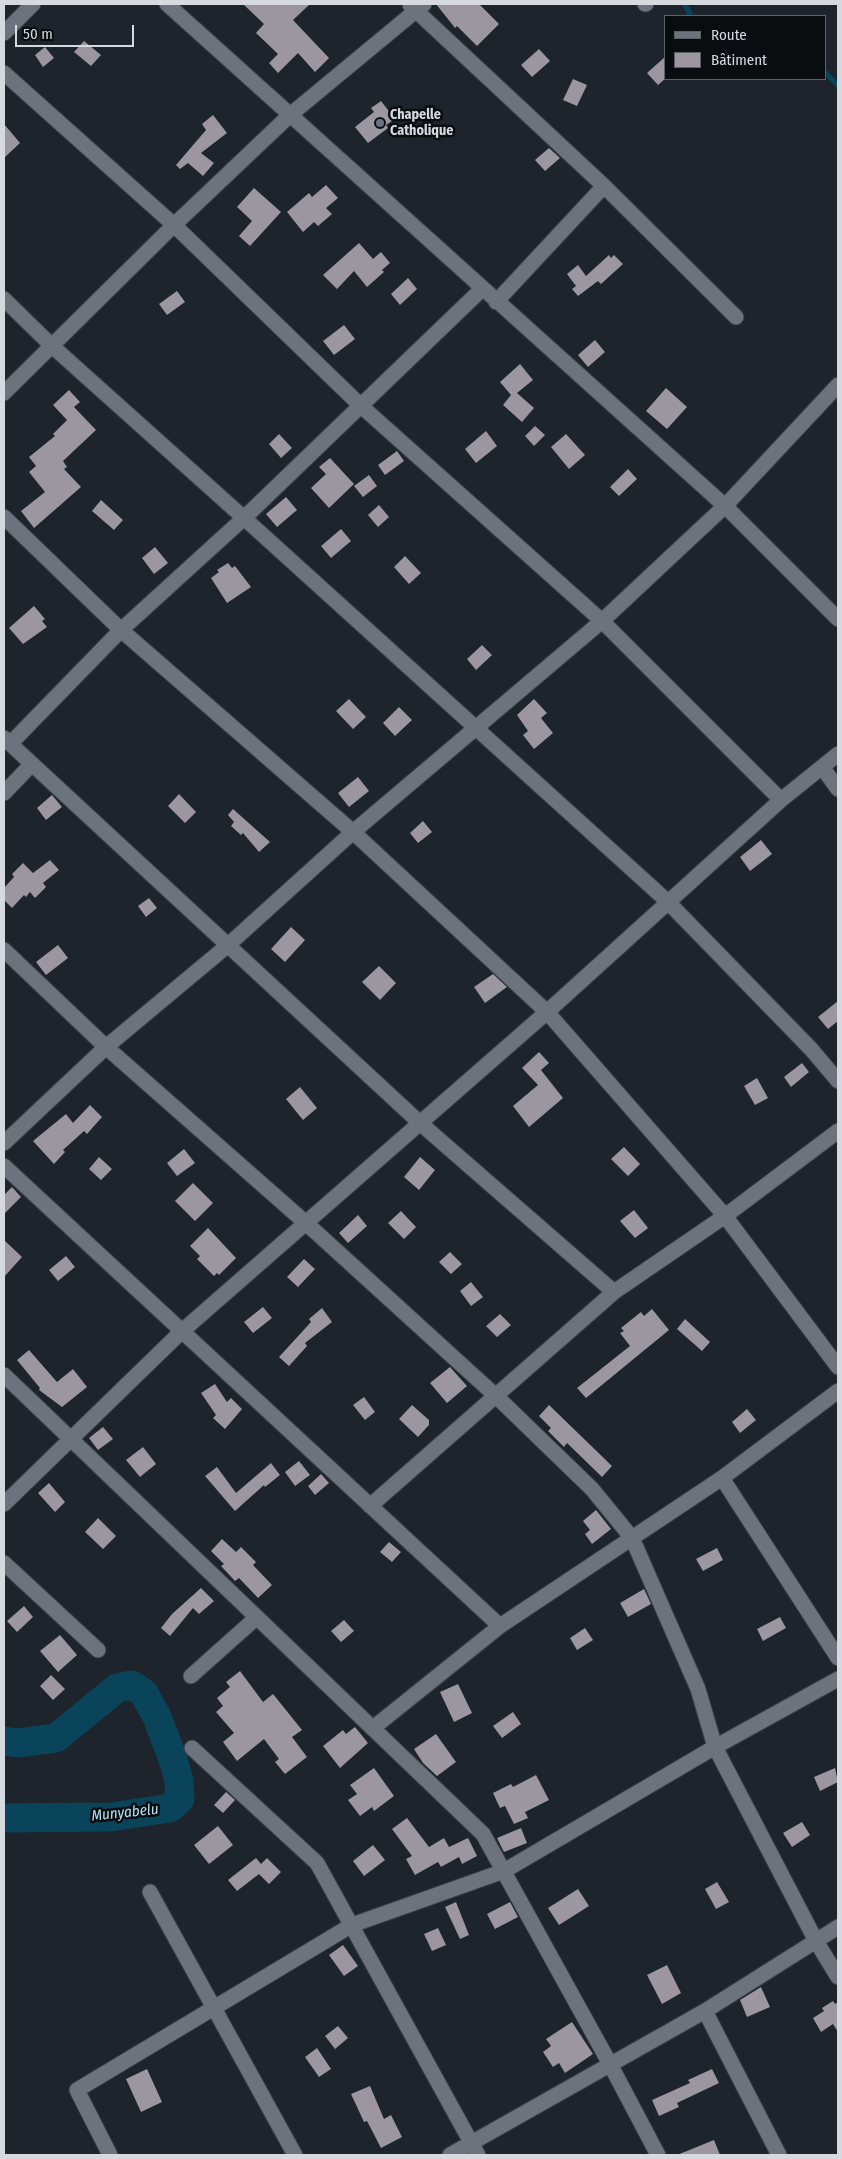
<!DOCTYPE html>
<meta charset="utf-8">
<style>
body{margin:0}
#map{position:relative;width:842px;height:2159px;overflow:hidden;background:#1e242b;font-family:"Fira Sans Condensed",sans-serif}
canvas{display:block}
.frame{position:absolute;inset:0;border:5px solid #d6dadf;pointer-events:none}
.legend{position:absolute;left:664px;top:15px;width:162px;height:65px;box-sizing:border-box;background:#0a0d10;border:1px solid #5c5f63;margin:0;padding:6px 9px;list-style:none;font-size:15px;color:#d6dadf}
.legend li{display:flex;align-items:center;gap:10px;height:25px}
.legend b{width:25px;border:1px solid #5c5f63}
.scale{position:absolute;left:15px;top:25px;width:119px;height:22px;box-sizing:border-box;border:2px solid #d6dadf;border-top:0;padding-left:6px;font-size:15px;line-height:18px;white-space:nowrap;color:#d6dadf;-webkit-text-stroke:4px #0a0d10;paint-order:stroke}
</style>
<div id="map">
<canvas width="842" height="2159"></canvas>
<div class="frame"></div>
<ul class="legend">
<li><b style="height:6px;background:#6c737c"></b>Route</li>
<li><b style="height:14px;background:#9b96a0"></b>Bâtiment</li>
</ul>
<div class="scale">50 m</div>
</div>
<script>
const ctx = document.querySelector('canvas').getContext('2d');
ctx.lineJoin = 'round';
const poly = rows => new Path2D(rows.map(r => 'M' + r).join(''));
function strokePath(path, color, width, dash) { ctx.strokeStyle = color; ctx.lineWidth = width; ctx.lineCap = dash ? 'butt' : 'round'; ctx.setLineDash(dash || []); ctx.stroke(path); }
function fillPath(path, color) { ctx.fillStyle = color; ctx.fill(path, 'evenodd'); }
function drawText(font, color, halo, rows, align = 'center') {
  ctx.font = font + ' "Fira Sans Condensed",sans-serif'; ctx.lineWidth = 5; ctx.setLineDash([]); ctx.textBaseline = 'middle'; ctx.strokeStyle = halo; ctx.fillStyle = color; for (const [text, x, y, turn = 0] of rows) {
    ctx.save(); ctx.translate(x, y); ctx.rotate((+turn || 0) * Math.PI / 180); ctx.textAlign = isNaN(turn) ? turn : align; if (halo) ctx.strokeText(text, 0, 0); ctx.fillText(text, 0, 0); ctx.restore();
  }
}
strokePath(poly([
 [684,4,690,13,688,16],
 [826,73,838,86]
]), '#0a445a', 5);
strokePath(poly([
 [4,1741,18,1743,56,1738,117,1688,132,1685,144,1693,157,1717,173,1759,179,1781,180,1799,170,1808,111,1817,4,1818]
]), '#0a445a', 29);
fillPath(poly([
 [243,4,310,4,293,20,329,58,315,72,298,53,278,73,269,63,278,54,256,33,264,24],
 [436,4,479,4,499,24,477,46,457,26,455,28],
 [84,41,101,55,91,66,74,52],
 [45,47,54,58,43,67,35,55],
 [539,49,550,61,532,77,521,65],
 [666,56,666,78,658,85,647,73],
 [573,79,587,85,577,106,563,100],
 [381,101,395,119,386,125,388,128,368,143,355,127,374,112,371,108],
 [213,115,227,133,201,153,214,163,203,176,188,163,180,169,176,165,206,130,202,124],
 [4,124,20,143,4,158],
 [549,148,560,158,545,171,535,160],
 [326,185,338,198,326,208,332,214,318,226,314,222,303,232,287,212,309,193,312,197],
 [254,188,281,212,250,246,239,236,252,221,237,207],
 [359,243,373,259,381,252,390,263,382,270,384,272,367,287,354,271,337,289,323,275],
 [609,255,611,258,614,255,623,264,601,284,598,281,578,296,572,289,576,286,567,274,578,265,586,276],
 [408,278,417,289,400,305,391,294],
 [177,291,185,302,167,315,159,304],
 [344,325,355,339,334,355,323,341],
 [595,340,605,352,588,367,578,355],
 [520,364,533,380,517,393,534,408,522,422,503,405,511,395,500,382],
 [666,388,687,407,667,429,646,411],
 [69,390,80,402,74,407,96,430,63,461,67,467,64,469,81,487,34,528,21,511,45,492,29,472,36,466,29,457,55,436,53,434,67,420,53,405],
 [535,426,545,435,534,446,525,436],
 [486,431,497,446,476,463,465,449],
 [279,434,292,448,281,458,269,444],
 [566,434,585,455,569,469,551,447],
 [397,451,404,461,385,475,378,465],
 [330,458,354,484,329,508,311,488,326,474,319,467],
 [628,469,637,479,619,496,610,487],
 [369,475,377,486,363,497,354,486],
 [286,497,297,510,277,527,266,514],
 [101,500,123,520,114,530,92,511],
 [379,505,389,517,378,527,368,515],
 [341,529,351,541,331,558,321,546],
 [155,547,168,563,154,574,142,558],
 [405,556,421,573,409,584,394,567],
 [228,563,232,568,235,566,251,587,227,603,211,578,219,572,217,570],
 [34,606,45,619,42,621,47,627,23,644,9,628],
 [482,645,492,655,476,670,467,659],
 [349,699,366,717,353,729,336,711],
 [534,699,547,713,541,718,553,733,534,749,523,735,528,731,517,715],
 [399,707,412,720,395,736,383,723],
 [358,777,369,791,349,807,338,793],
 [179,794,196,812,185,823,168,806],
 [52,795,62,807,46,820,37,808],
 [233,809,270,842,259,852,243,833,241,835,231,826,234,822,228,815],
 [423,821,432,832,418,843,410,833],
 [761,840,772,854,750,871,740,857],
 [50,860,59,870,43,883,46,887,35,898,30,892,26,897,24,895,12,908,4,900,4,888,14,877,12,874,23,863,33,873],
 [149,898,157,908,146,917,138,906],
 [291,927,305,940,285,962,271,949],
 [58,945,68,958,46,975,36,962],
 [379,966,396,983,380,1000,362,982],
 [493,974,507,987,485,1003,474,987],
 [838,1001,838,1021,828,1029,818,1017],
 [539,1052,549,1063,541,1070,563,1098,529,1127,513,1106,538,1085,522,1068],
 [802,1063,809,1072,791,1087,784,1077],
 [757,1078,768,1098,755,1105,744,1086],
 [300,1087,317,1108,303,1120,286,1099],
 [90,1105,102,1117,87,1134,84,1131,63,1150,65,1152,54,1164,33,1141,66,1114,73,1123],
 [624,1147,640,1164,628,1176,611,1159],
 [184,1149,195,1163,177,1176,167,1163],
 [99,1157,112,1169,101,1180,89,1169],
 [420,1157,435,1170,419,1190,404,1177],
 [193,1183,213,1203,195,1221,175,1201],
 [12,1187,21,1197,4,1214,4,1195],
 [634,1210,648,1228,635,1238,620,1221],
 [401,1211,416,1227,404,1239,388,1223],
 [358,1215,367,1226,348,1243,339,1233],
 [208,1228,236,1258,219,1275,217,1273,214,1276,197,1259,200,1256,190,1246],
 [4,1240,22,1257,4,1277],
 [450,1252,462,1264,451,1274,439,1262],
 [66,1256,75,1267,58,1281,49,1270],
 [304,1259,315,1269,298,1287,287,1277],
 [471,1282,483,1297,471,1306,460,1291],
 [263,1307,272,1318,253,1333,244,1322],
 [322,1308,332,1322,305,1343,307,1346,289,1366,279,1357,311,1322,309,1319],
 [652,1309,669,1330,586,1398,577,1388,630,1346,620,1333,624,1331,621,1328,641,1312,644,1316],
 [500,1314,511,1325,497,1337,486,1326],
 [685,1319,710,1342,702,1351,677,1329],
 [29,1350,57,1382,73,1369,87,1387,62,1407,39,1390,40,1388,17,1360],
 [450,1367,467,1386,447,1403,430,1383],
 [215,1384,227,1402,231,1398,242,1409,225,1429,213,1418,216,1415,201,1393],
 [364,1397,375,1412,365,1420,353,1405],
 [412,1405,429,1420,429,1425,418,1437,399,1419],
 [549,1405,612,1466,602,1477,567,1443,564,1447,548,1431,551,1428,539,1416],
 [747,1409,756,1420,740,1433,732,1422],
 [103,1427,113,1439,98,1450,89,1438],
 [143,1447,156,1464,140,1477,126,1460],
 [299,1461,310,1475,295,1486,285,1472],
 [271,1463,280,1475,265,1487,264,1485,235,1511,205,1476,217,1467,236,1493],
 [321,1474,329,1483,315,1495,308,1486],
 [49,1483,65,1502,55,1512,38,1493],
 [596,1510,611,1529,592,1544,585,1534,590,1530,583,1521],
 [98,1518,116,1536,103,1549,85,1532],
 [222,1539,236,1552,241,1547,256,1562,253,1565,272,1585,258,1598,239,1578,235,1581,221,1566,224,1564,211,1551],
 [389,1542,401,1552,392,1562,380,1552],
 [717,1548,723,1560,703,1571,696,1559],
 [201,1588,214,1601,199,1614,193,1608,170,1636,161,1628,172,1614],
 [644,1589,651,1604,628,1617,620,1603],
 [24,1606,33,1617,17,1632,7,1621],
 [780,1617,786,1628,763,1641,757,1629],
 [344,1620,354,1631,341,1642,331,1631],
 [585,1628,593,1640,577,1650,570,1638],
 [60,1635,77,1655,58,1672,40,1651],
 [240,1671,263,1702,273,1694,302,1730,292,1737,307,1757,285,1774,275,1762,279,1759,264,1739,237,1761,223,1742,234,1733,216,1712,223,1706,217,1698,230,1687,226,1682],
 [51,1675,65,1689,53,1700,40,1686],
 [458,1684,472,1713,454,1722,440,1692],
 [513,1712,521,1724,502,1738,493,1726],
 [355,1727,368,1743,340,1768,323,1746,343,1730,346,1734],
 [436,1734,456,1762,437,1776,423,1763,414,1749],
 [374,1768,394,1796,374,1811,372,1807,360,1816,348,1800,357,1794,350,1785],
 [835,1768,838,1782,820,1791,814,1777],
 [536,1775,549,1800,525,1812,528,1818,514,1824,505,1806,500,1808,493,1793,511,1784,513,1787],
 [226,1792,235,1800,223,1813,214,1805],
 [407,1818,429,1847,444,1838,449,1847,468,1838,477,1856,462,1864,459,1857,441,1867,438,1862,415,1875,406,1859,412,1856,392,1829],
 [802,1822,810,1835,792,1847,783,1833],
 [218,1826,233,1845,209,1864,194,1845],
 [521,1828,527,1843,504,1852,497,1838],
 [373,1845,385,1860,364,1876,353,1861],
 [256,1858,261,1864,267,1858,281,1872,269,1884,259,1874,237,1891,228,1880],
 [717,1882,729,1902,716,1909,705,1889],
 [578,1889,589,1906,559,1925,548,1908],
 [456,1902,469,1935,460,1939,445,1907],
 [510,1902,518,1917,495,1929,487,1914],
 [438,1928,446,1945,432,1951,424,1934],
 [343,1945,358,1966,344,1976,329,1955],
 [667,1965,681,1993,662,2004,647,1975],
 [761,1987,770,2007,747,2017,740,2000],
 [833,2001,835,2004,838,2002,838,2032,833,2024,821,2032,813,2018,824,2011,822,2008],
 [572,2022,593,2054,565,2073,559,2063,553,2067,543,2052,551,2046,546,2039],
 [338,2026,348,2038,335,2049,325,2036],
 [317,2048,331,2069,319,2077,305,2057],
 [147,2069,162,2102,141,2112,126,2079],
 [712,2069,719,2083,677,2103,679,2107,659,2116,652,2100,690,2083,688,2080],
 [370,2086,384,2119,391,2115,402,2137,381,2148,367,2121,364,2122,351,2094],
 [714,2140,720,2155,677,2155]
]), '#9b96a0');
const minor = poly([
 [167,4,725,506,838,619],
 [645,4,646,4],
 [410,5,604,186,736,317],
 [4,33,33,4],
 [4,73,174,225,360,405,602,621,781,800],
 [4,299,52,346,244,518,667,901,811,1049,838,1081],
 [496,302,604,186],
 [4,393,174,225,290,115,424,4],
 [4,517,121,630,353,832,547,1012,725,1216,838,1367],
 [4,738,420,1123,614,1292],
 [10,744,121,630,244,518,482,289],
 [822,767,838,789],
 [4,793,31,765],
 [4,950,106,1047,307,1224,497,1397,592,1489,632,1538,698,1689,715,1747,816,1941,838,1977],
 [4,1143,106,1047,227,946,353,832,602,621,725,506,838,385],
 [4,1166,500,1626],
 [4,1375,483,1834,610,2064,658,2155],
 [722,1478,838,1658],
 [4,1504,181,1332,547,1012,781,800,838,754],
 [370,1506,614,1292,725,1216,838,1131],
 [4,1563,98,1650],
 [191,1676,256,1618],
 [373,1728,500,1626,722,1478,838,1391],
 [192,1748,317,1863,478,2155],
 [150,1892,295,2155],
 [705,2011,779,2155],
 [110,2155,77,2090,352,1925,504,1871,715,1747,838,1679],
 [450,2155,705,2011,838,1927]
]);
strokePath(minor, '#393e44', 17);
strokePath(minor, '#6c737c', 15);
for (const [x, y, r, color] of [
 [380,123,5,"#6b7280"]
]) { const dot = new Path2D(); dot.arc(x, y, r, 0, 2 * Math.PI); ctx.fillStyle = color; ctx.fill(dot); strokePath(dot, '#0a0d10', 2); }
drawText('bold 14px', '#d6dadf', '#0a0d10', [
 ["Chapelle",390,115],
 ["Catholique",390,131]
], 'left');
drawText('italic 15px', '#b3e1f8', '#0a0d10', [
 ["Munyabelu",125,1813,-6]
]);
</script>
